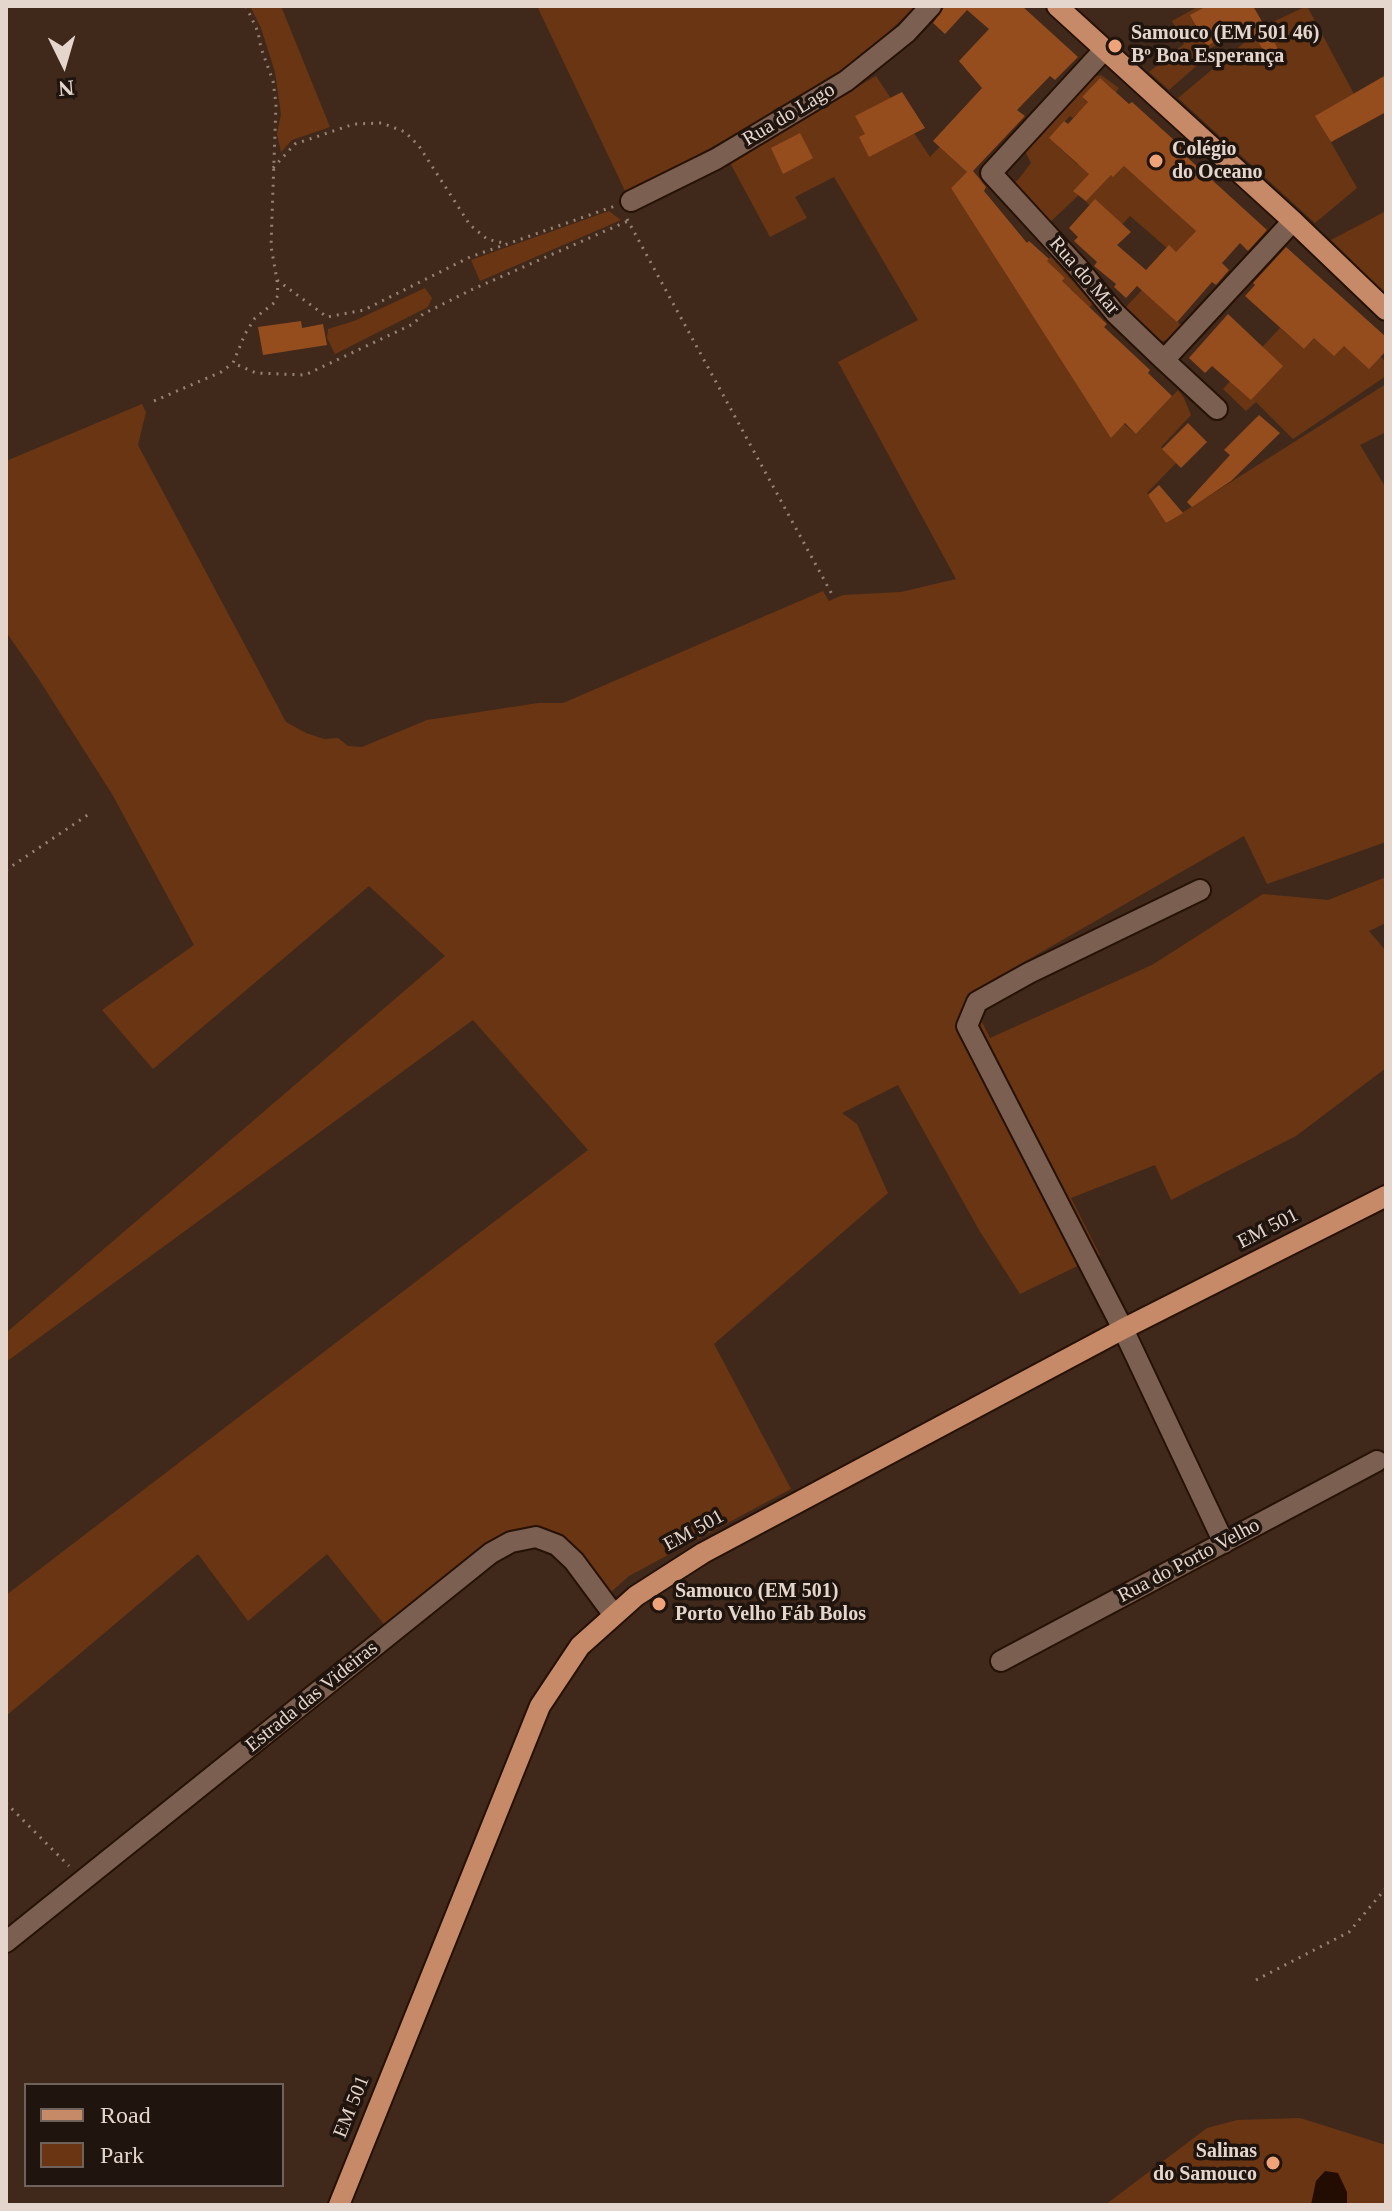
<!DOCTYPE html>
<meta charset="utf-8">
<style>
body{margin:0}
#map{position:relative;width:1392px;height:2211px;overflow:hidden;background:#40291b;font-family:Georgia,serif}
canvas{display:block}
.frame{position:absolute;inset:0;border:8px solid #e5d6cd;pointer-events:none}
.legend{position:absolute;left:24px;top:2083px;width:260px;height:104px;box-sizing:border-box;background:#1f140e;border:2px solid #6e625a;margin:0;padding:10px 14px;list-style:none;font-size:24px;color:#e5d6cd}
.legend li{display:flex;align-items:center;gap:16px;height:40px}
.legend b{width:40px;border:2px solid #6e625a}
.north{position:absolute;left:24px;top:24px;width:80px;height:80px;-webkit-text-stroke:6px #1f140e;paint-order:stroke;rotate:175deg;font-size:22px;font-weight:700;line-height:32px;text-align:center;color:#e5d6cd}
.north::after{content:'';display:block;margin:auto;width:28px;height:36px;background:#e5d6cd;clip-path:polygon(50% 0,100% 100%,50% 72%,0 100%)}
</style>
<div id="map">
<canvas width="1392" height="2211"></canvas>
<div class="frame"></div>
<ul class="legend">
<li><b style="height:10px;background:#c78a68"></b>Road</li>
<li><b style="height:22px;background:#6a3513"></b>Park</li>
</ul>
<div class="north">N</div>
</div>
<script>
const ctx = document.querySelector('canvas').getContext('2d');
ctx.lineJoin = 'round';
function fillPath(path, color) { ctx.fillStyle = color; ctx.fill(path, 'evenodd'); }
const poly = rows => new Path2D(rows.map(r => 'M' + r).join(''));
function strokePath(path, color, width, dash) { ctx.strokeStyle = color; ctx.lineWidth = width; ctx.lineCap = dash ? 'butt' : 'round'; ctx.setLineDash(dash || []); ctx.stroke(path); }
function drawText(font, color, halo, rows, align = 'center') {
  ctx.font = font + ' Georgia,serif'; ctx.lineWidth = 7; ctx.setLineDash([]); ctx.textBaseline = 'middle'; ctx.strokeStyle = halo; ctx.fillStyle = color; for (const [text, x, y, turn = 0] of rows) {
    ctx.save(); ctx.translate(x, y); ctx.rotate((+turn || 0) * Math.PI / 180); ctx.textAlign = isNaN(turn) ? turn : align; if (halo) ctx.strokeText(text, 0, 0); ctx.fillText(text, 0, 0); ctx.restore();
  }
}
fillPath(poly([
 [250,6,281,6,330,127,292,140,281,152,277,134,281,114,275,72,261,28],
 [537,6,916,6,862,57,820,86,627,195],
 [1199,6,1207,6,1207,46,1231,33,1232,36,1197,56,1201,62,1169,90,1149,72,1184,44,1172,21],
 [1307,6,1354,94,1316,116,1357,188,1315,223,1178,98,1264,26],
 [1101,75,1119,88,1116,92,1100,78,1082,97,1090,105,1080,114,1078,113,1073,118,1070,116,1049,138,1077,164,1092,171,1073,191,1111,175,1114,176,1124,166,1175,211,1196,231,1176,252,1169,246,1167,248,1130,216,1116,231,1079,195,1049,223,1010,184,1018,180,1031,163,1025,151,1096,76],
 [876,76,930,157,955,131,944,151,969,174,973,171,982,181,977,187,964,175,951,188,966,210,1048,297,1065,278,1047,261,1051,257,1093,304,1088,308,1071,289,1046,316,1124,424,1136,434,1178,390,1184,398,1191,415,1161,447,1176,463,1147,493,1166,523,1386,384,1386,432,1360,445,1386,488,1386,842,1267,884,1244,836,968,994,990,1038,1152,965,1263,894,1328,900,1386,877,1386,923,1369,931,1386,951,1386,1068,1296,1136,1171,1200,1155,1165,1071,1198,1100,1255,1020,1294,979,1230,898,1085,842,1113,857,1124,888,1193,714,1344,791,1489,629,1576,602,1600,557,1545,511,1542,391,1633,327,1554,248,1621,198,1554,6,1716,6,1595,588,1150,473,1020,6,1362,6,1333,445,956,369,886,153,1069,102,1010,194,945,112,794,38,678,6,632,6,461,142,404,146,412,138,445,286,722,306,733,324,739,338,738,348,746,362,747,427,720,538,703,563,703,823,591,829,601,843,595,901,592,956,579,838,362,918,320,834,177,795,197,807,218,770,237,728,159,801,120],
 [609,211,621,220,480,281,471,260],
 [1386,211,1386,295,1331,240],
 [425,288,432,298,428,307,335,354,327,338,328,329,354,321],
 [1142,290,1181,325,1167,340,1162,341,1154,336,1125,308],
 [1280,328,1304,349,1314,338,1381,357,1386,362,1386,376,1293,439,1256,402,1246,411,1223,389],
 [1300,2118,1386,2145,1386,2205,1105,2205,1207,2128,1237,2120]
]), '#6a3513');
fillPath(poly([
 [1325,2171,1338,2173,1347,2192,1347,2205,1311,2205,1316,2181]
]), '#230c01');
fillPath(poly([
 [945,6,1022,6,1078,57,1055,80,1050,76,1017,110,1025,116,973,171,986,187,984,191,1027,243,1029,241,1049,259,1047,261,1065,278,1062,281,1107,324,1104,327,1150,370,1148,373,1172,396,1136,434,1125,423,1111,438,951,188,967,172,933,141,982,88,959,61,989,29,967,10,945,34,933,23],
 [1207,6,1253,6,1278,49,1267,56,1247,24,1207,46,1190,15],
 [1386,75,1386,112,1331,142,1315,116],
 [1100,78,1129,104,1132,102,1185,150,1183,152,1189,159,1267,230,1248,251,1240,243,1222,263,1229,270,1216,285,1212,282,1177,322,1137,286,1126,298,1114,287,1116,284,1094,266,1097,262,1074,241,1078,237,1069,228,1095,199,1131,232,1117,245,1146,270,1169,245,1176,252,1196,231,1124,166,1113,177,1111,175,1086,201,1073,191,1089,174,1049,138,1064,121,1068,124,1088,102,1082,97],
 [902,92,925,128,869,157,859,137,865,134,855,116],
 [800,133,813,158,783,174,771,148],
 [1286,247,1386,337,1386,351,1369,369,1344,346,1334,356,1314,338,1304,349,1245,296,1255,285,1253,283],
 [1228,314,1283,366,1251,400,1212,366,1205,373,1189,358],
 [301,321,302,328,323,324,327,345,263,355,258,327],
 [1259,415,1280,433,1231,481,1192,507,1187,502,1230,455,1224,450],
 [1188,423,1207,442,1181,468,1162,449],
 [1159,485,1183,513,1166,523,1148,495]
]), '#964d1e');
const minor = poly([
 [1104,50,991,173,1080,270,1115,313,1164,360,1293,221],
 [631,201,716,159,846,81,906,33,931,6],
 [1164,360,1217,409],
 [1200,890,1029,973,977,1002,967,1026,1123,1329,1224,1543],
 [1001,1661,1377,1461],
 [6,1942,491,1553,511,1542,536,1537,557,1545,574,1561,614,1615]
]);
const major = poly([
 [1057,6,1293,221,1386,310],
 [339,2205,540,1706,580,1646,636,1596,703,1553,1123,1329,1386,1196]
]);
strokePath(minor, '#261105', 24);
strokePath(major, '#261105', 24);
strokePath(poly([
 [246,6,258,32,261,48,273,81,276,104,271,246,277,280,327,317,364,310,470,257,615,206],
 [6,7,7,6],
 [273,168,295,144,354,124,382,123,405,132,419,146,470,225,487,239,503,243],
 [627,219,834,598],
 [277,280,278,295,274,303,255,318,245,334,233,363,256,373,305,375,413,324,423,314,471,290,628,221],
 [154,401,221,372,233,363],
 [6,870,92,812],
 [6,1803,69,1866],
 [1256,1980,1349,1932,1386,1888]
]), '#958276', 3, [2, 6]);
strokePath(minor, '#7b6051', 20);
strokePath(major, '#c78a68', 20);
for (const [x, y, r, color] of [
 [1115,46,8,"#efa378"],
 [1156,161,8,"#efa378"],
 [659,1604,8,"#efa378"],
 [1273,2163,8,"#efa378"]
]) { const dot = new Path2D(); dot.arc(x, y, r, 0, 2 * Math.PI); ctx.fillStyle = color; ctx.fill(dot); strokePath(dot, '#1f140e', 3); }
drawText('bold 20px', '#e5d6cd', '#1f140e', [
 ["Samouco (EM 501 46)",1131,34],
 ["Bº Boa Esperança",1131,57],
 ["Colégio",1172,150],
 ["do Oceano",1172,173],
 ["Samouco (EM 501)",675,1592],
 ["Porto Velho Fáb Bolos",675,1615],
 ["Salinas",1257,2152,"right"],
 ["do Samouco",1257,2175,"right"]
], 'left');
drawText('20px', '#e5d6cd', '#1f140e', [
 ["Rua do Lago",789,115,-31],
 ["Rua do Mar",1084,276,49],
 ["EM 501",1268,1229,-27],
 ["EM 501",694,1531,-29],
 ["Rua do Porto Velho",1189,1561,-28],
 ["Estrada das Videiras",312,1697,-39],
 ["EM 501",352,2107,-68]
]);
</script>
